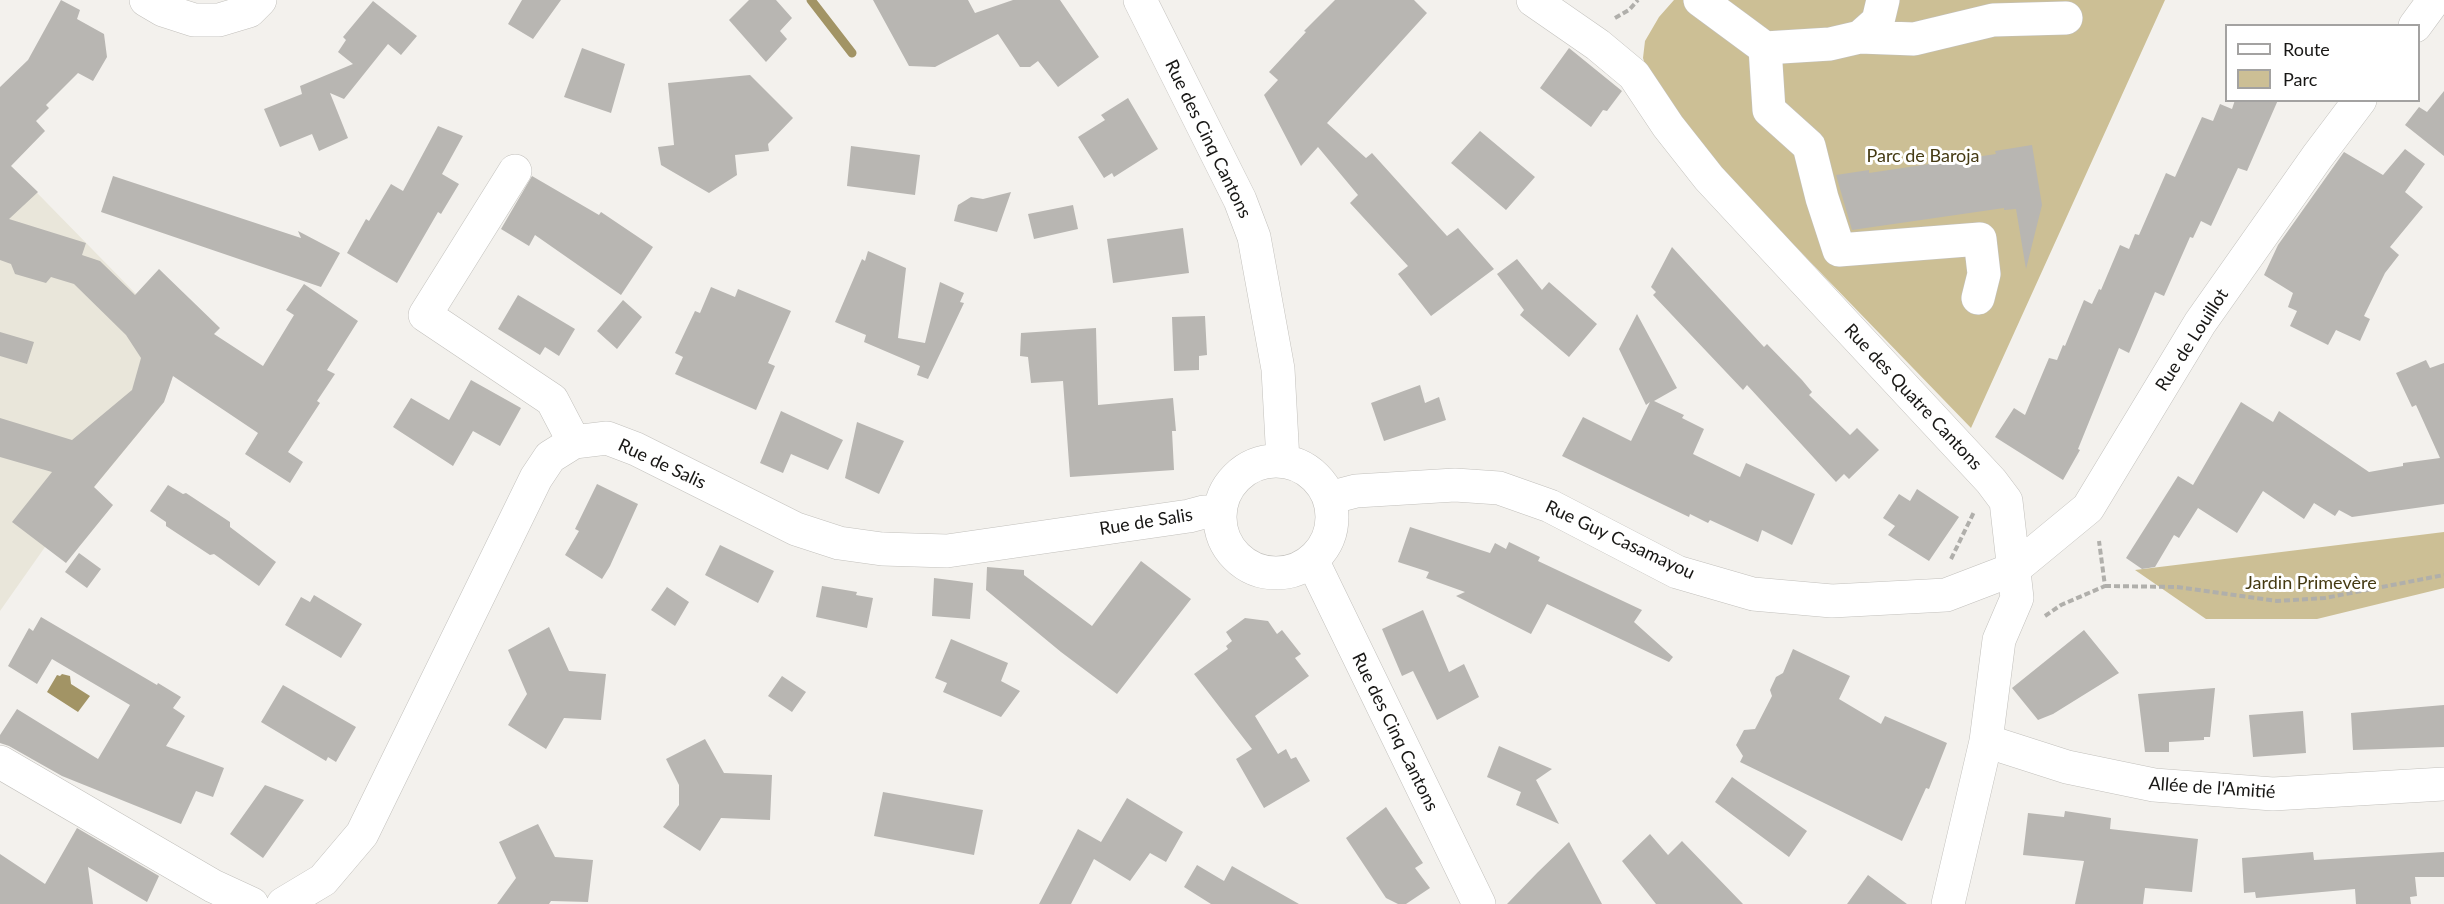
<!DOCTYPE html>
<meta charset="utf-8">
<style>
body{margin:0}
#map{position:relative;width:2444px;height:904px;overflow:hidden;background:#f3f1ed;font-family:Lato,sans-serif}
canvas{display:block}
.legend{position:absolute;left:2225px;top:24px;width:195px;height:78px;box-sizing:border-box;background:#fff;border:2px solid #a3a2a1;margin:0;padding:8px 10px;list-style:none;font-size:18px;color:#181715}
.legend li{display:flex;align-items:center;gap:12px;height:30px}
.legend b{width:30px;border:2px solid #a3a2a1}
</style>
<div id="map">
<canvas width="2444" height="904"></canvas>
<ul class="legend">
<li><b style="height:8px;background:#fff"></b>Route</li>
<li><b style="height:16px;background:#ccbf95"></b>Parc</li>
</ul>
</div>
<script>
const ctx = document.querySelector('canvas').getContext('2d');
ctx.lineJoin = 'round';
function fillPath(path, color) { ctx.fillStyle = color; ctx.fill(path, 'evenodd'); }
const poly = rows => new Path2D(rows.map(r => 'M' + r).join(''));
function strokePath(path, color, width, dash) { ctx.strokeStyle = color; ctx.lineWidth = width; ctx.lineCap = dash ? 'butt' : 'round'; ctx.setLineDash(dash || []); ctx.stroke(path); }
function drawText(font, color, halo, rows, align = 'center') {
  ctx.font = font + ' Lato,sans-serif'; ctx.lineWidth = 6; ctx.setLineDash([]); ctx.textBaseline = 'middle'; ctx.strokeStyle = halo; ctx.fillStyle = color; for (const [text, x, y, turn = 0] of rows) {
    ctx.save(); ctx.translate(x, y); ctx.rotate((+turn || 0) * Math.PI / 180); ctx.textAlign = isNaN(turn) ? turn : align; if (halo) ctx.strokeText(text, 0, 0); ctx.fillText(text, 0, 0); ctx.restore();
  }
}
fillPath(poly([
 [0,155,184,343,164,402,45,547,0,611]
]), '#e9e6da');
fillPath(poly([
 [1674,0,2165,0,1971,428,1673,120,1648,75,1643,58,1645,41,1659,17],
 [2444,532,2444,588,2317,619,2206,619,2135,570]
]), '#ccbf95');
fillPath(poly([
 [62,674,70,676,71,684,90,696,78,712,47,692,57,675,60,676]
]), '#a29465');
strokePath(poly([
 [811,0,852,53]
]), '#a29465', 9);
fillPath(poly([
 [61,0,80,10,77,19,104,34,107,57,93,81,78,73,46,105,49,108,36,121,45,131,11,166,38,192,9,219,86,243,82,255,100,261,135,295,159,269,220,328,214,334,263,366,294,315,286,310,304,284,358,321,327,370,335,374,317,401,320,403,288,452,303,462,290,483,245,454,258,433,173,376,164,402,94,487,113,505,66,563,12,522,52,472,0,457,0,418,72,440,132,390,141,358,126,335,74,284,51,277,46,283,15,274,11,264,0,260,0,87,28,60],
 [522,0,561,0,533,39,508,24],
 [749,0,776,0,792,18,780,31,787,39,766,62,729,20],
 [873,0,968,0,975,13,1013,0,1060,0,1099,57,1058,87,1038,61,1030,67,1020,67,998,34,935,67,909,66],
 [1335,0,1414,0,1427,13,1327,123,1366,158,1372,153,1447,236,1458,228,1494,269,1431,316,1398,274,1408,266,1350,203,1358,195,1318,147,1301,166,1264,95,1278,80,1269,72,1306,32,1304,31],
 [373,1,417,36,401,55,388,44,344,99,330,93,348,138,319,151,312,134,280,147,264,109,302,94,300,86,353,64,338,52,346,40,343,37],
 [582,48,625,64,611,113,564,97],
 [1569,48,1622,91,1607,111,1603,110,1591,127,1540,88],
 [750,75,793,118,768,144,769,151,735,155,737,175,709,193,661,165,658,147,674,145,668,83],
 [2444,91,2444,156,2405,125,2419,107,2427,112],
 [1128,98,1158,149,1114,177,1112,173,1104,178,1078,137,1105,120,1101,115],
 [2235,100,2278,100,2247,171,2238,168,2211,226,2201,221,2193,238,2190,237,2164,296,2155,292,2129,353,2119,348,2078,449,2080,450,2063,480,1995,437,2014,408,2025,415,2049,358,2057,360,2063,345,2065,346,2084,300,2092,304,2099,289,2101,290,2120,245,2129,249,2135,234,2139,235,2166,173,2175,177,2202,117,2213,121,2220,104,2232,109],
 [438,126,463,136,442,174,459,184,441,214,438,212,397,283,347,253,366,219,369,221,391,184,403,191],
 [1480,131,1535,177,1506,210,1451,163],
 [2032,145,2042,205,2026,269,2016,209,2004,210,2004,208,1852,230,1836,175,1869,170,1869,173,1996,154,1995,151],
 [851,146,920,155,915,195,847,186],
 [2405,149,2425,164,2405,192,2423,207,2390,247,2399,255,2385,273,2364,316,2370,319,2360,341,2336,330,2328,345,2290,326,2297,311,2288,307,2293,293,2264,275,2278,245,2344,152,2383,175],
 [113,176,301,238,298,231,340,253,321,287,101,212],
 [532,176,599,215,601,212,653,247,621,295,535,235,529,246,501,229],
 [1011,192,997,232,954,221,958,205,971,197,983,199],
 [1073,205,1078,229,1034,239,1028,214],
 [1183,228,1189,273,1113,283,1107,239],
 [1672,247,1764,347,1767,344,1802,380,1812,392,1809,395,1850,435,1857,428,1879,450,1849,479,1844,474,1836,482,1747,385,1743,390,1653,295,1656,292,1651,287],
 [868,251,906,268,898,338,925,343,940,282,964,293,960,302,964,303,928,379,917,375,920,366,864,342,866,335,835,322,862,259,865,261],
 [1517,259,1542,290,1549,282,1597,324,1569,357,1520,315,1524,310,1497,274],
 [711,287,735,297,738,289,791,311,768,363,775,366,756,410,675,374,683,357,675,353,695,311,700,313],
 [518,295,575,329,559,356,545,347,540,355,498,329],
 [623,300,642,317,617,349,597,331],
 [1637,314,1677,388,1654,401,1684,415,1682,418,1704,429,1693,454,1740,477,1746,463,1815,494,1792,545,1762,530,1758,542,1710,520,1708,523,1690,514,1689,517,1562,456,1583,417,1631,441,1650,402,1646,405,1619,349],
 [1205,316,1207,355,1199,356,1199,370,1174,371,1172,317],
 [1096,328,1098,405,1173,398,1176,431,1172,431,1174,470,1070,477,1063,381,1031,383,1028,357,1020,356,1021,333],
 [0,332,34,342,27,364,0,356],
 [2426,360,2430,368,2444,363,2444,504,2352,517,2339,510,2335,516,2314,503,2304,519,2263,491,2237,533,2198,508,2179,538,2174,535,2155,567,2142,569,2126,558,2178,476,2193,485,2241,402,2273,422,2279,411,2369,472,2403,466,2403,463,2440,458,2416,405,2412,407,2396,373],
 [471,380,521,408,500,446,473,431,453,466,393,427,411,398,449,420],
 [1420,385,1425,403,1439,397,1446,420,1384,441,1371,403],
 [781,411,843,440,828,470,791,454,783,473,760,463],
 [857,422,904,441,879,494,845,478],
 [597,484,638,504,610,566,602,579,565,555,579,531,575,529],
 [168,485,183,494,186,493,230,522,230,527,276,562,259,586,214,554,210,555,166,526,166,522,150,511],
 [1917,489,1959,517,1929,561,1888,535,1895,526,1883,518,1899,494,1910,501],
 [1410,527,1490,553,1495,543,1506,549,1509,542,1540,557,1538,561,1642,610,1634,622,1673,657,1669,662,1547,604,1531,634,1456,596,1465,592,1426,578,1429,572,1398,562],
 [720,545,774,571,758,603,705,575],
 [79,553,101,569,87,588,65,572],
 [1141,561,1191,599,1117,694,1061,652,986,590,987,567,1024,570,1024,575,1092,626],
 [934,578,973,583,970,619,932,616],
 [822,586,857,592,856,595,873,598,867,628,816,617],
 [667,587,689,602,675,626,651,610],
 [314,595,362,624,341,658,285,625,301,597,310,602],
 [1423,610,1449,672,1464,664,1479,697,1437,720,1413,671,1402,676,1382,629],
 [41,617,157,685,158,683,181,697,173,708,185,716,166,746,224,768,213,797,196,791,181,824,62,776,9,746,0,743,0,735,17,709,98,759,130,705,52,659,37,684,8,666,29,628,33,631],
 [1245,618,1268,621,1277,634,1282,630,1301,654,1295,658,1309,676,1255,716,1278,754,1286,749,1291,759,1296,757,1310,781,1264,808,1236,759,1252,749,1194,674,1228,649,1226,646,1232,641,1226,632],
 [549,627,569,671,606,674,601,720,564,718,546,749,508,725,527,694,508,650],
 [2084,630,2119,673,2053,714,2038,720,2012,688],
 [951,639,1008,663,1001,681,1020,691,1001,717,943,692,947,683,935,678],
 [1793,649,1850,676,1839,699,1881,724,1885,716,1947,743,1929,789,1926,788,1902,841,1740,762,1743,756,1736,745,1744,730,1755,729,1772,696,1770,690,1776,677,1783,673],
 [782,676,806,692,792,712,768,696],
 [283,685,356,727,336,762,328,757,326,761,261,722],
 [2215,688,2210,737,2204,737,2204,740,2169,742,2169,752,2145,752,2138,694],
 [2444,705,2444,747,2353,750,2351,713],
 [2303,711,2306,753,2253,757,2249,715],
 [705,739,724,773,772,775,770,820,721,818,700,851,663,827,679,805,679,785,666,759],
 [1499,746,1552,769,1536,780,1559,824,1516,805,1521,792,1487,777],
 [1732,777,1807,831,1789,857,1715,802],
 [265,785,304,800,263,858,230,834],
 [883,792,983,810,974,855,874,836],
 [1127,798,1183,832,1166,862,1150,853,1130,881,1094,859,1071,904,1039,904,1078,829,1101,842],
 [1386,807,1423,863,1415,868,1430,888,1406,904,1398,904,1386,898,1346,838],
 [2065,811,2111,818,2110,829,2198,839,2192,892,2145,888,2143,904,2075,904,2084,861,2023,855,2028,813,2064,817],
 [538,824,555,857,593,860,588,902,551,901,549,904,497,904,516,878,499,842],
 [77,828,159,876,147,902,88,867,93,904,0,904,0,854,45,884],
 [1650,834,1668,855,1682,841,1743,904,1656,904,1622,861],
 [1569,842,1602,904,1507,904,1538,872],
 [2313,852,2314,860,2444,852,2444,877,2415,877,2417,896,2410,897,2411,904,2356,904,2355,889,2256,898,2255,892,2244,893,2242,858],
 [1197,865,1224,881,1232,866,1299,904,1211,904,1184,887],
 [1868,875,1907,904,1847,904]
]), '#b8b6b2');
const minor = poly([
 [146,0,163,10,194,20,219,20,249,11,260,0],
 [1140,0,1240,200,1254,237,1278,369,1283,461],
 [1533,0,1598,45,1634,75,1668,126,1709,178,1991,481,2006,501,2017,598,1999,640,1986,741,1948,904],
 [1700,0,1765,48,1830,44,1860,37,1878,21,1883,0],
 [2415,26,2434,0],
 [1860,37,1914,39,1993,20,2066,18],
 [1765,48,1769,110,1809,146,1822,198,1839,250,1980,239,1984,274,1978,298],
 [515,171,425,315,552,400,574,442],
 '1220 517a56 56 0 1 1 112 0a56 56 0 1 1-112 0Z',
 [1329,498,1356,491,1455,485,1499,488,1550,506,1677,572,1753,594,1832,601,1946,595,2014,569,2088,508,2200,323,2317,157,2360,100],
 [1312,560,1479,904],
 [1986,741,2067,767,2154,785,2273,794,2444,784],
 [0,762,213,886,252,904],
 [283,904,323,880,362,834,536,478,550,457,574,442,607,438,636,449,796,529,839,543,882,549,947,551,1189,516,1204,512,1219,512]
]);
strokePath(minor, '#c2c0bc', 34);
strokePath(poly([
 [1615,18,1629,10,1638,0],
 [1951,559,1974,512],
 [2105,586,2177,587,2277,601,2325,598,2444,575],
 [2045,616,2061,605,2105,586,2099,541]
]), '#b0afab', 4, [6, 3]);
strokePath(minor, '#fff', 33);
drawText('18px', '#181715', '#fff', [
 ["Rue des Cinq Cantons",1208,139,64],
 ["Rue de Louillot",2192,340,-57],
 ["Rue des Quatre Cantons",1913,397,47],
 ["Rue de Salis",662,464,25],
 ["Rue de Salis",1146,522,-9],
 ["Rue Guy Casamayou",1620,540,25],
 ["Rue des Cinq Cantons",1395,732,64],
 ["Allée de l'Amitié",2212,788,4]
]);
drawText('18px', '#453a13', '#fff', [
 ["Parc de Baroja",1923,156],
 ["Jardin Primevère",2311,583]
]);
</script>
